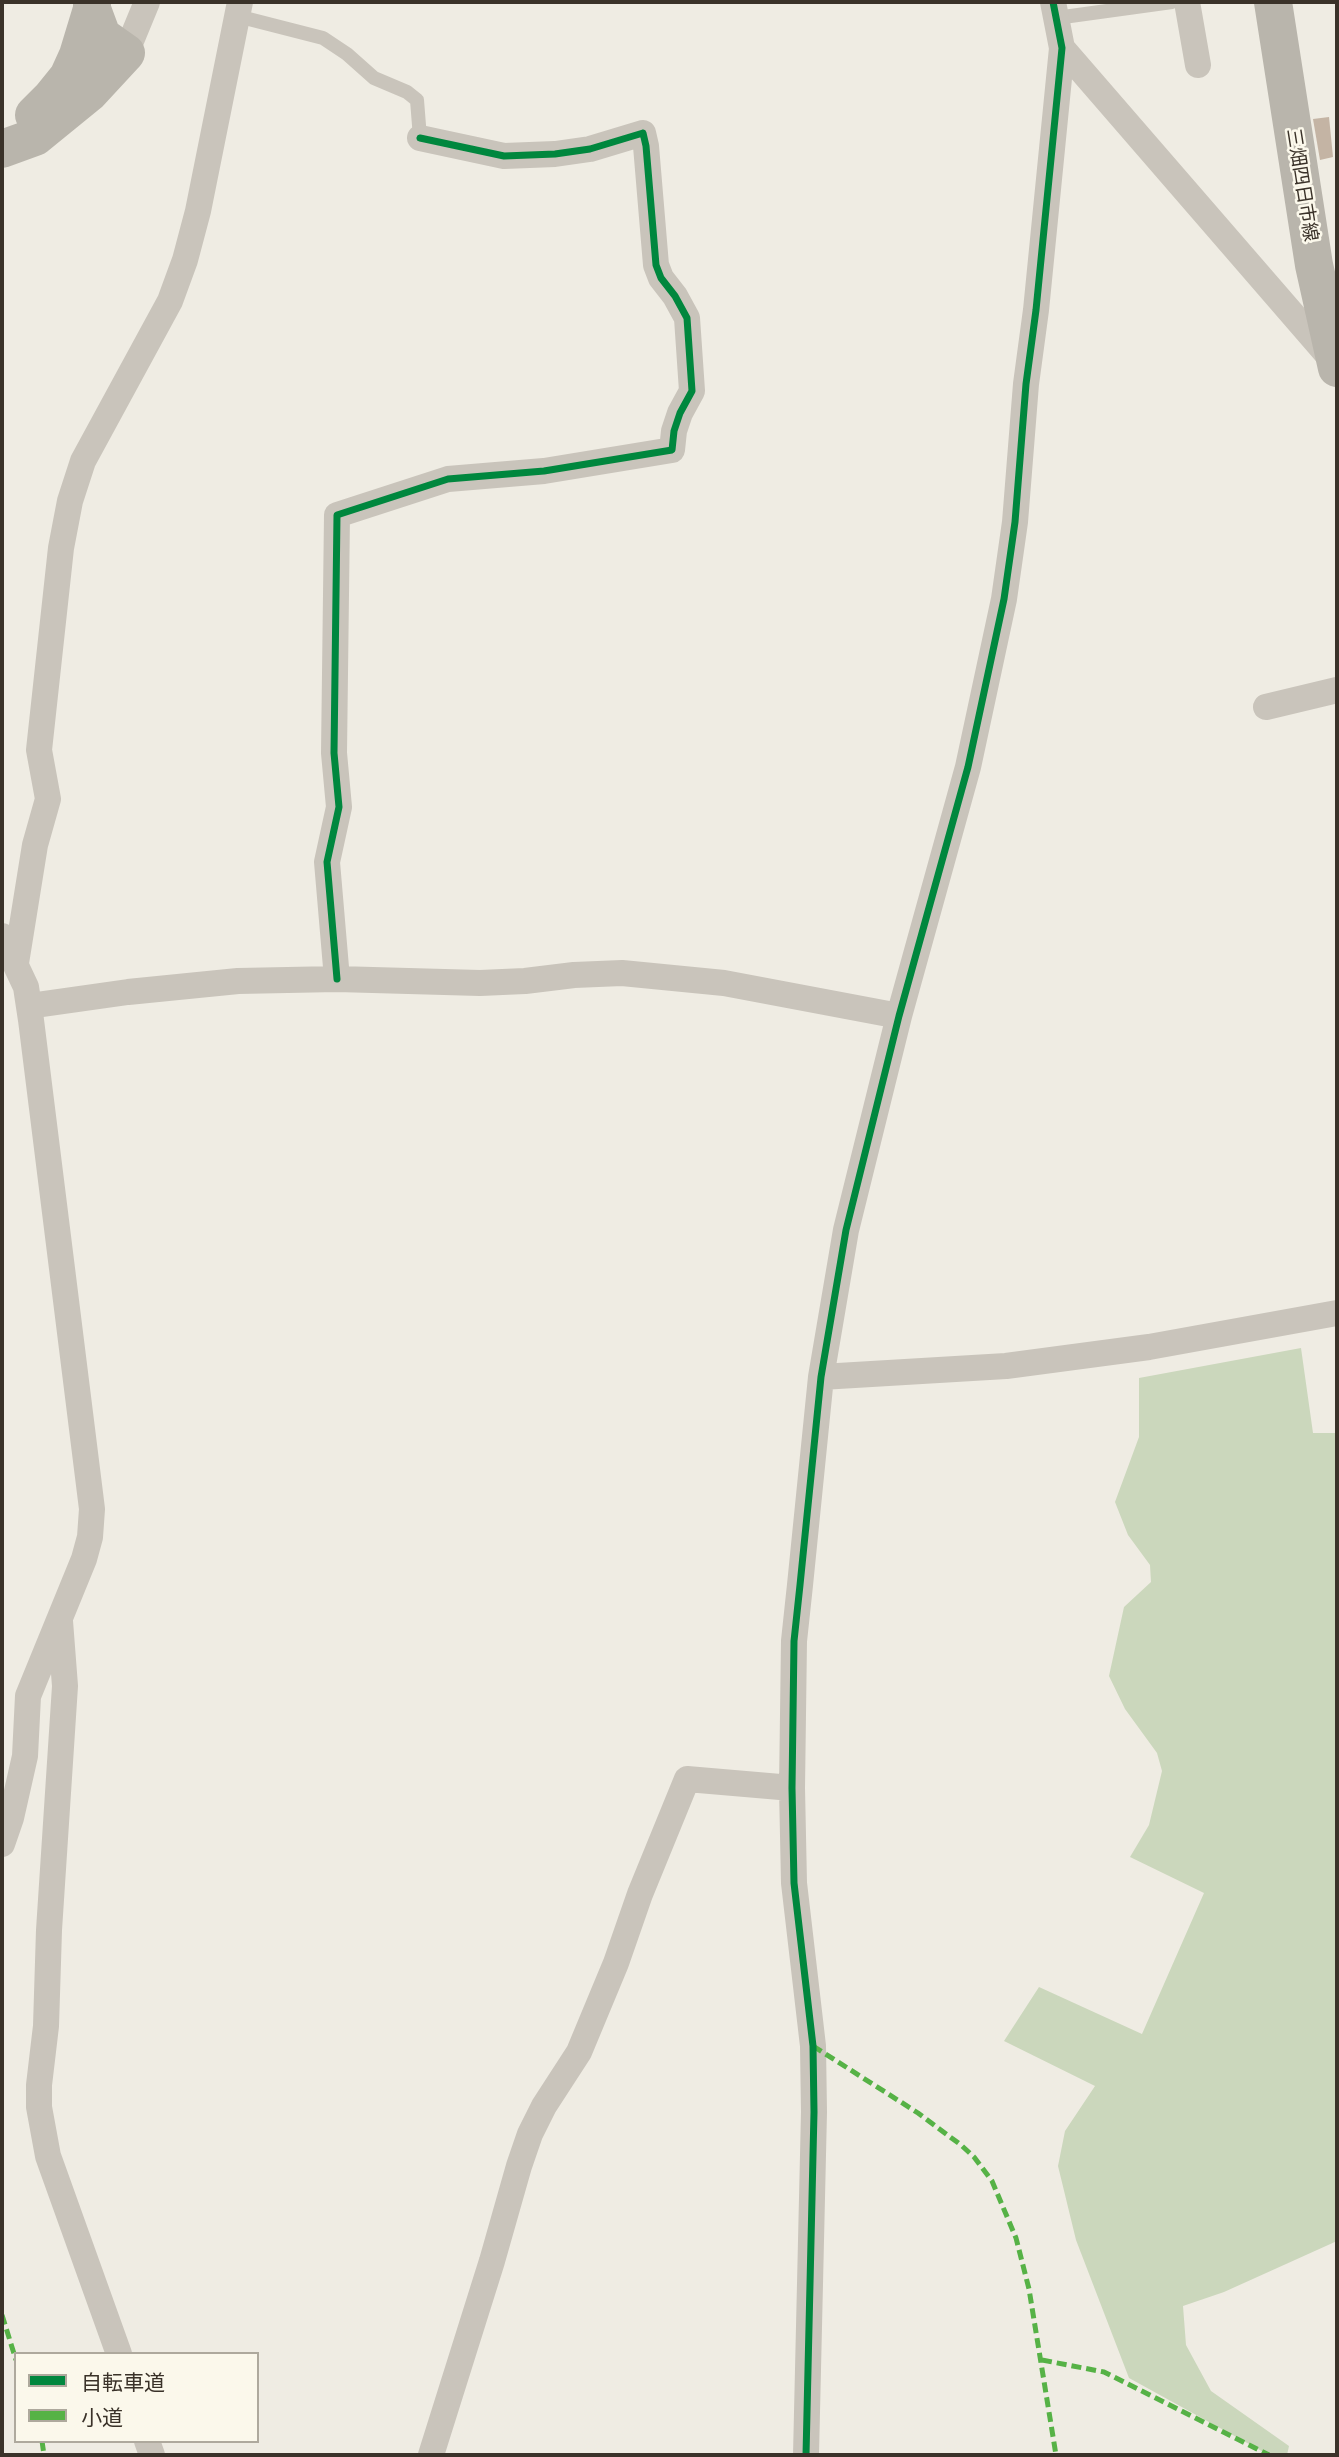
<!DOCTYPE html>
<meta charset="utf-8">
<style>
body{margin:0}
#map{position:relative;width:1339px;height:2457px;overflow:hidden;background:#efece3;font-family:"Public Sans","Noto Sans JP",sans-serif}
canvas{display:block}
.frame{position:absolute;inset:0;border:4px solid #3a3229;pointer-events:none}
.legend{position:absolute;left:14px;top:2352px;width:245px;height:91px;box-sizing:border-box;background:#fbf8eb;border:2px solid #aea99d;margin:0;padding:9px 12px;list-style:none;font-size:21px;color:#3a3229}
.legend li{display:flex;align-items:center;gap:14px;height:35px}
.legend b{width:35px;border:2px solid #aea99d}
</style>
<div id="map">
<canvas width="1339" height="2457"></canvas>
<div class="frame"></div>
<ul class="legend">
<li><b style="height:9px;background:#00873e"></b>自転車道</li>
<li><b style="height:9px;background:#56b246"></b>小道</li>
</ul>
</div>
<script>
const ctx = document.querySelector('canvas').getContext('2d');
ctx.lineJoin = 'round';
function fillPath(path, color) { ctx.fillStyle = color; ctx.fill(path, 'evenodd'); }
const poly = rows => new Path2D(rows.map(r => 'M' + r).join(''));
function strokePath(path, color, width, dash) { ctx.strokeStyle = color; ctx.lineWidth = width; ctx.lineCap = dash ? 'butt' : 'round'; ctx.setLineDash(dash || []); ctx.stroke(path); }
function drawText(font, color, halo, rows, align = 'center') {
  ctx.font = font + ' "Public Sans","Noto Sans JP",sans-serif'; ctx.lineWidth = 5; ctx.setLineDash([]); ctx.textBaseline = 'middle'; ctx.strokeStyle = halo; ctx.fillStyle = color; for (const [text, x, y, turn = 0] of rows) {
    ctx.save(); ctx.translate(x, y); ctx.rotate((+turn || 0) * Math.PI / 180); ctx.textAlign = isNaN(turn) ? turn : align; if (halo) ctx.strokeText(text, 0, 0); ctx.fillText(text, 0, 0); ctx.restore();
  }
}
fillPath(poly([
 [1301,1348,1313,1433,1337,1433,1337,2241,1224,2292,1183,2306,1186,2345,1211,2391,1289,2446,1287,2455,1269,2455,1129,2378,1076,2240,1058,2166,1065,2131,1095,2086,1004,2041,1039,1987,1142,2034,1204,1893,1130,1857,1149,1825,1162,1771,1157,1753,1125,1709,1109,1676,1124,1607,1151,1582,1150,1565,1128,1535,1115,1502,1139,1437,1139,1378]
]), '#cbd7bc');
fillPath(poly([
 [1329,117,1333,157,1320,160,1313,119]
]), '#c4b4a4');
strokePath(poly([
 [237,16,323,38,347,54,374,78,407,92,417,100,420,138],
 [1056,18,1172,2]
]), '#c9c4bb', 14);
strokePath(poly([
 [1187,2,1198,65],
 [1062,48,1333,361],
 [126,53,147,2],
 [1266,707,1337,690],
 [2,936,26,987,31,1020,92,1509,90,1537,84,1559,28,1696,25,1756,11,1818,2,1844],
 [16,963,35,845,48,799,39,750,61,548,70,501,83,461,170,301,185,260,198,211,240,2],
 [337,979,327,862,339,807,334,753,337,515,448,479,544,471,672,450,674,431,680,413,692,391,687,318,675,296,661,278,656,265,646,146,643,133,590,149,555,154,504,156,420,138],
 [29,1006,128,992,238,981,337,979,480,983,525,981,574,975,622,973,724,983,899,1016],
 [821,1377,1006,1366,1149,1347,1337,1313],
 [60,1621,65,1686,49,1930,46,2026,39,2085,39,2107,48,2156,119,2354],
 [147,2441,152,2455],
 [431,2455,492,2261,519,2166,530,2134,544,2106,579,2052,616,1963,640,1894,687,1779,792,1788],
 [806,2455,814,2112,813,2046,794,1883,792,1788,794,1641,800,1585,821,1377,846,1230,899,1016,968,767,1004,599,1015,522,1026,384,1036,310,1062,48,1053,2]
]), '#c9c4bb', 26);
strokePath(poly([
 [1273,2,1314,265,1337,368],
 [34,115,51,98,68,77,78,55,92,9,92,2],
 [2,149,35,137,89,93,126,53,102,36,92,9]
]), '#b9b5ac', 38);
strokePath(poly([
 [813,2046,918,2113,961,2145,974,2157,992,2181,1016,2238,1029,2289,1056,2455],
 [2,2315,16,2360],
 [1042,2360,1104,2372,1269,2455],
 [42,2441,44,2455]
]), '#56b246', 5, [10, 5]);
strokePath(poly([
 [337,979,327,862,339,807,334,753,337,515,448,479,544,471,672,450,674,431,680,413,692,391,687,318,675,296,661,278,656,265,646,146,643,133,590,149,555,154,504,156,420,138],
 [806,2455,814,2112,813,2046,794,1883,792,1788,794,1641,800,1585,821,1377,846,1230,899,1016,968,767,1004,599,1015,522,1026,384,1036,310,1062,48,1053,2]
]), '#00873e', 7);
drawText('19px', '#3a3229', '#fbf8eb', [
 ["三畑四日市線",1302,185,81]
]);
</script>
